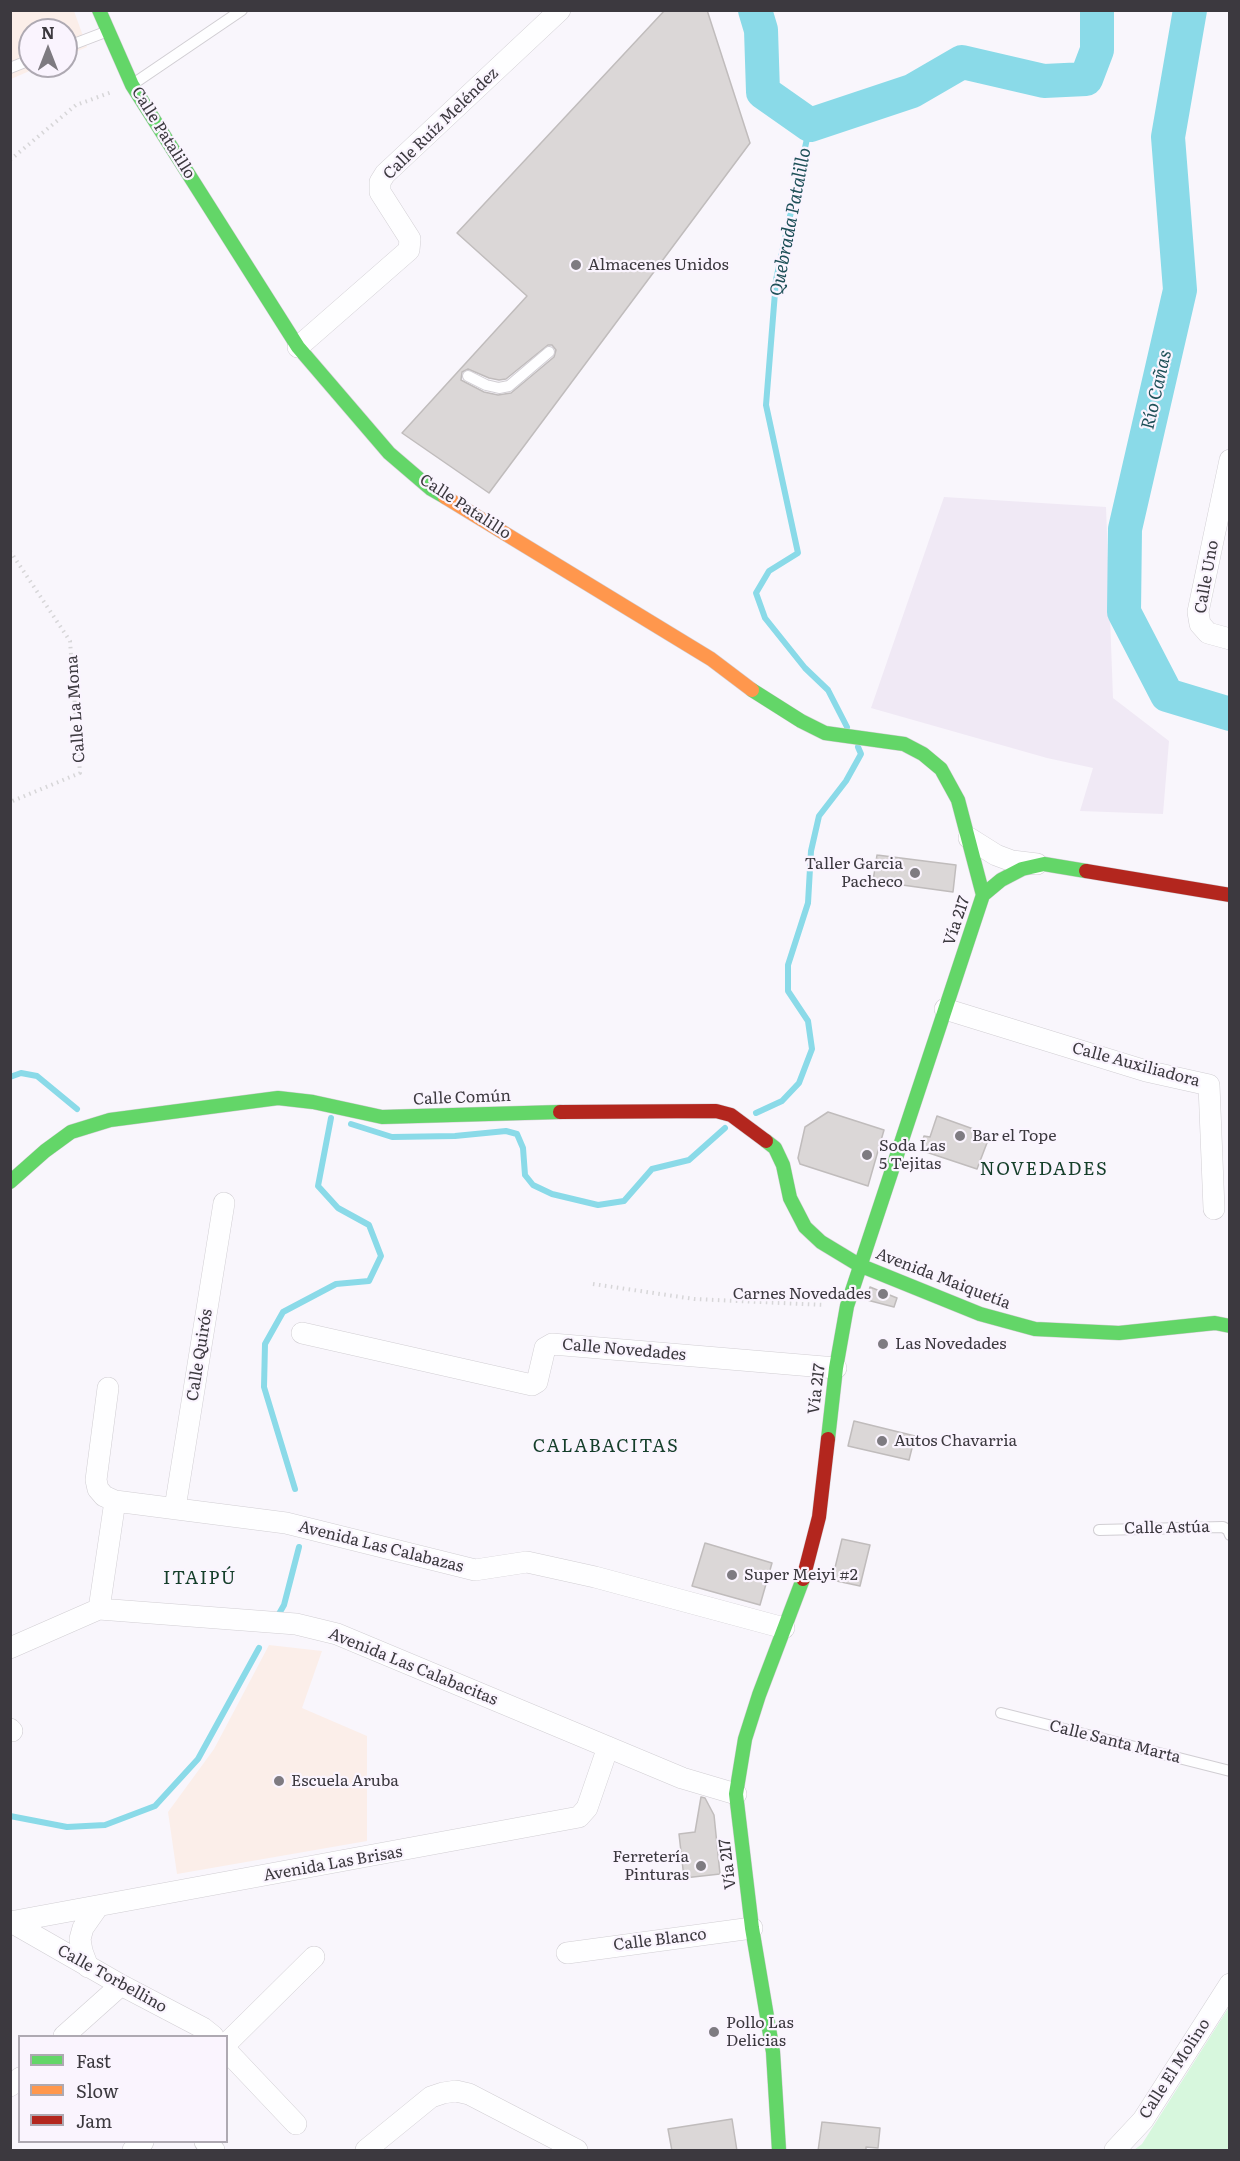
<!DOCTYPE html>
<meta charset="utf-8">
<style>
body{margin:0}
#map{position:relative;width:1240px;height:2161px;overflow:hidden;background:#f9f6fc;font-family:Literata,serif}
canvas{display:block}
.frame{position:absolute;inset:0;border:12px solid #3c393f;pointer-events:none}
.legend{position:absolute;left:18px;top:2035px;width:210px;height:108px;box-sizing:border-box;background:#faf4fe;border:2px solid #aea9b2;margin:0;padding:8px 10px;list-style:none;font-size:18px;color:#3c393f}
.legend li{display:flex;align-items:center;gap:12px;height:30px}
.legend b{width:30px;border:2px solid #aea9b2}
.north{position:absolute;left:18px;top:18px;width:60px;height:60px;box-sizing:border-box;background:#faf4fe;border:2px solid #aea9b2;border-radius:50%;rotate:0deg;font-size:16px;font-weight:700;line-height:24px;text-align:center;color:#3c393f}
.north::after{content:'';display:block;margin:auto;width:21px;height:27px;background:#7e7b81;clip-path:polygon(50% 0,100% 100%,50% 72%,0 100%)}
</style>
<div id="map">
<canvas width="1240" height="2161"></canvas>
<div class="frame"></div>
<ul class="legend">
<li><b style="height:8px;background:#63d668"></b>Fast</li>
<li><b style="height:8px;background:#ff974d"></b>Slow</li>
<li><b style="height:8px;background:#b3261e"></b>Jam</li>
</ul>
<div class="north">N</div>
</div>
<script>
const ctx = document.querySelector('canvas').getContext('2d');
ctx.lineJoin = 'round';
function fillPath(path, color) { ctx.fillStyle = color; ctx.fill(path, 'evenodd'); }
const poly = rows => new Path2D(rows.map(r => 'M' + r).join(''));
function strokePath(path, color, width, dash) { ctx.strokeStyle = color; ctx.lineWidth = width; ctx.lineCap = dash ? 'butt' : 'round'; ctx.setLineDash(dash || []); ctx.stroke(path); }
function drawText(font, color, halo, rows, align = 'center') {
  ctx.font = font + ' Literata,serif'; ctx.lineWidth = 4.5; ctx.setLineDash([]); ctx.textBaseline = 'middle'; ctx.strokeStyle = halo; ctx.fillStyle = color; for (const [text, x, y, turn = 0] of rows) {
    ctx.save(); ctx.translate(x, y); ctx.rotate((+turn || 0) * Math.PI / 180); ctx.textAlign = isNaN(turn) ? turn : align; if (halo) ctx.strokeText(text, 0, 0); ctx.fillText(text, 0, 0); ctx.restore();
  }
}
fillPath(poly([
 [944,497,1106,507,1113,698,1169,741,1163,814,1080,811,1093,768,1047,758,871,708]
]), '#f0e9f5');
fillPath(poly([
 [11,11,74,11,87,47,66,56,66,30,30,30,30,66,41,66,11,79],
 [269,1645,322,1651,302,1708,367,1736,367,1841,177,1874,168,1812,214,1749]
]), '#fbeee9');
fillPath(poly([
 [1229,2007,1229,2150,1134,2150,1142,2144]
]), '#d7f7dd');
strokePath(poly([
 [810,125,776,280,766,405,798,553,769,571,756,593,765,618,805,668,828,690,847,727],
 [10,1077,21,1073,37,1076,77,1109],
 [756,1113,782,1101,799,1083,812,1049,808,1021,788,991,788,965,808,903,811,851,819,816,846,781,861,754,858,747],
 [351,1124,392,1137,455,1136,506,1131,517,1134,523,1148,525,1175,533,1185,552,1194,598,1205,624,1201,652,1169,689,1160,725,1128],
 [295,1489,264,1387,265,1344,283,1312,336,1284,369,1281,381,1256,369,1225,338,1208,318,1186,331,1118],
 [276,1619,284,1605,299,1547],
 [10,1816,67,1827,105,1825,155,1806,198,1759,259,1648]
]), '#8adae8', 6);
strokePath(poly([
 [755,10,761,30,763,92,810,125,912,91,962,62,1044,81,1086,79,1097,50,1097,10],
 [1190,10,1168,137,1180,290,1125,529,1124,612,1167,695,1230,714]
]), '#8adae8', 34);
const building = poly([
 [665,10,707,10,750,143,489,493,402,433,527,296,457,233,665,10],
 [548,345,552,345,556,350,554,357,511,393,498,395,484,392,461,380,462,372,468,369,489,378,499,380,506,379,548,345],
 [877,855,956,865,953,892,873,881,877,855],
 [828,1112,884,1130,868,1186,800,1164,798,1158,805,1127,828,1112],
 [937,1116,990,1135,977,1169,920,1150,924,1136,930,1137,937,1116],
 [870,1287,897,1298,894,1307,867,1300,870,1287],
 [854,1421,915,1436,909,1460,848,1446,854,1421],
 [842,1539,870,1545,860,1586,832,1580,842,1539],
 [705,1543,772,1563,760,1605,692,1586,705,1543],
 [701,1797,705,1798,714,1815,720,1874,684,1878,679,1834,695,1832,701,1797],
 [732,2119,737,2151,672,2151,668,2129,732,2119],
 [822,2122,880,2128,878,2148,866,2147,866,2151,818,2151,822,2122]
]);
fillPath(building, '#dbd7d7');
strokePath(building, '#c0bcbc', 1.5);
const lane = poly([
 [66,47,108,31],
 [10,68,30,60],
 [133,84,242,10],
 [468,376,486,385,499,388,509,386,549,352],
 [1099,1530,1223,1527,1228,1530,1230,1535],
 [1001,1713,1230,1771]
]);
const street = poly([
 [298,347,409,250,410,239,380,192,380,182,385,174,560,10],
 [1230,460,1198,612,1200,624,1208,633,1230,639],
 [969,838,996,855,1012,861,1037,864],
 [945,1009,1146,1071,1209,1085,1214,1209],
 [302,1333,532,1385,537,1382,545,1348,552,1344,836,1368],
 [108,1388,96,1480,98,1489,104,1496,115,1501,286,1523,475,1570,527,1562,595,1577,784,1628],
 [175,1508,224,1203],
 [99,1609,115,1501],
 [10,1648,99,1609,296,1624,337,1634,682,1778,736,1794],
 [10,1729,12,1731],
 [10,1922,579,1817,587,1808,608,1747],
 [11,1922,121,1985,203,2028,213,2036],
 [567,1953,752,1928],
 [88,1967,82,1951,80,1939,83,1928,97,1908],
 [64,2036,121,1985],
 [226,2044,314,1957],
 [226,2050,296,2124],
 [10,2086,20,2078],
 [205,2142,214,2150],
 [133,2150,143,2142],
 [366,2150,431,2097,443,2093,456,2091,469,2094,577,2150],
 [1115,2150,1143,2120,1230,1984]
]);
const fast = poly([
 [99,10,132,85,298,347,389,453,431,489,445,497],
 [752,690,801,721,825,733,904,744,923,754,941,769,958,800,983,895],
 [766,1141,775,1148,783,1165,790,1198,805,1227,821,1242,859,1265,980,1314,1035,1329,1119,1333,1215,1323,1230,1326],
 [10,1182,45,1151,71,1132,110,1120,278,1098,313,1102,382,1117,560,1112],
 [828,1439,836,1368,847,1306,983,895,1001,880,1022,869,1044,864,1086,871],
 [779,2150,773,2052,752,1928,736,1794,745,1739,759,1695,803,1579]
]);
const slow = poly([
 [445,497,711,659,752,690]
]);
const jam = poly([
 [1086,871,1230,895],
 [560,1112,716,1111,731,1115,766,1141],
 [803,1579,819,1517,828,1439]
]);
strokePath(lane, '#d1ced3', 12);
strokePath(street, '#d1ced3', 22);
strokePath(fast, '#d1ced3', 15);
strokePath(slow, '#d1ced3', 15);
strokePath(jam, '#d1ced3', 15);
strokePath(poly([
 [10,160,76,105,112,92],
 [10,551,70,641,80,773,10,802],
 [593,1284,694,1299,825,1305]
]), '#d7d6d8', 4, [1.5, 4.5]);
strokePath(lane, '#fefeff', 10);
strokePath(street, '#fefeff', 21);
strokePath(fast, '#63d668', 14);
strokePath(slow, '#ff974d', 14);
strokePath(jam, '#b3261e', 14);
for (const [x, y, r, color] of [
 [576,265,6,"#7e7b81"],
 [915,873,6,"#7e7b81"],
 [960,1136,6,"#7e7b81"],
 [867,1155,6,"#7e7b81"],
 [883,1294,6,"#7e7b81"],
 [883,1344,6,"#7e7b81"],
 [882,1441,6,"#7e7b81"],
 [732,1575,6,"#7e7b81"],
 [279,1781,6,"#7e7b81"],
 [701,1866,6,"#7e7b81"],
 [714,2032,6,"#7e7b81"]
]) { const dot = new Path2D(); dot.arc(x, y, r, 0, 2 * Math.PI); ctx.fillStyle = color; ctx.fill(dot); strokePath(dot, '#faf4fe', 2); }
drawText('16px', '#3c393f', '#faf4fe', [
 ["Calle Ruíz Meléndez",441,124,-44],
 ["Calle Patalillo",163,133,58],
 ["Calle Patalillo",465,507,33],
 ["Calle Uno",1207,577,-80],
 ["Calle La Mona",76,709,-94],
 ["Vía 217",957,921,-71],
 ["Calle Auxiliadora",1136,1065,15],
 ["Calle Común",462,1098,-2],
 ["Avenida Maiquetía",943,1279,21],
 ["Calle Novedades",624,1350,5],
 ["Calle Quirós",200,1355,-81],
 ["Vía 217",817,1389,-83],
 ["Calle Astúa",1167,1528,-1],
 ["Avenida Las Calabazas",381,1547,14],
 ["Avenida Las Calabacitas",413,1667,22],
 ["Calle Santa Marta",1115,1742,14],
 ["Avenida Las Brisas",333,1864,-10],
 ["Vía 217",728,1864,-97],
 ["Calle Blanco",660,1940,-7],
 ["Calle Torbellino",112,1979,29],
 ["Calle El Molino",1175,2069,-57]
]);
drawText('16px', '#3c393f', '#faf4fe', [
 ["Almacenes Unidos",588,265],
 ["Taller Garcia",903,864,"right"],
 ["Pacheco",903,882,"right"],
 ["Bar el Tope",972,1136],
 ["Soda Las",879,1146],
 ["5 Tejitas",879,1164],
 ["Carnes Novedades",871,1294,"right"],
 ["Las Novedades",895,1344],
 ["Autos Chavarria",894,1441],
 ["Super Meiyi #2",744,1575],
 ["Escuela Aruba",291,1781],
 ["Ferretería",689,1857,"right"],
 ["Pinturas",689,1875,"right"],
 ["Pollo Las",726,2023],
 ["Delicias",726,2041]
], 'left');
drawText('italic 18px', '#1e5058', '#faf4fe', [
 ["Quebrada Patalillo",791,222,-79],
 ["Río Cañas",1157,390,-77]
]);
ctx.letterSpacing = '1.5px';
drawText('18px', '#153f2a', '#faf4fe', [
 ["NOVEDADES",1044,1170],
 ["CALABACITAS",606,1447],
 ["ITAIPÚ",200,1579]
]);
ctx.letterSpacing = '0px';
</script>
